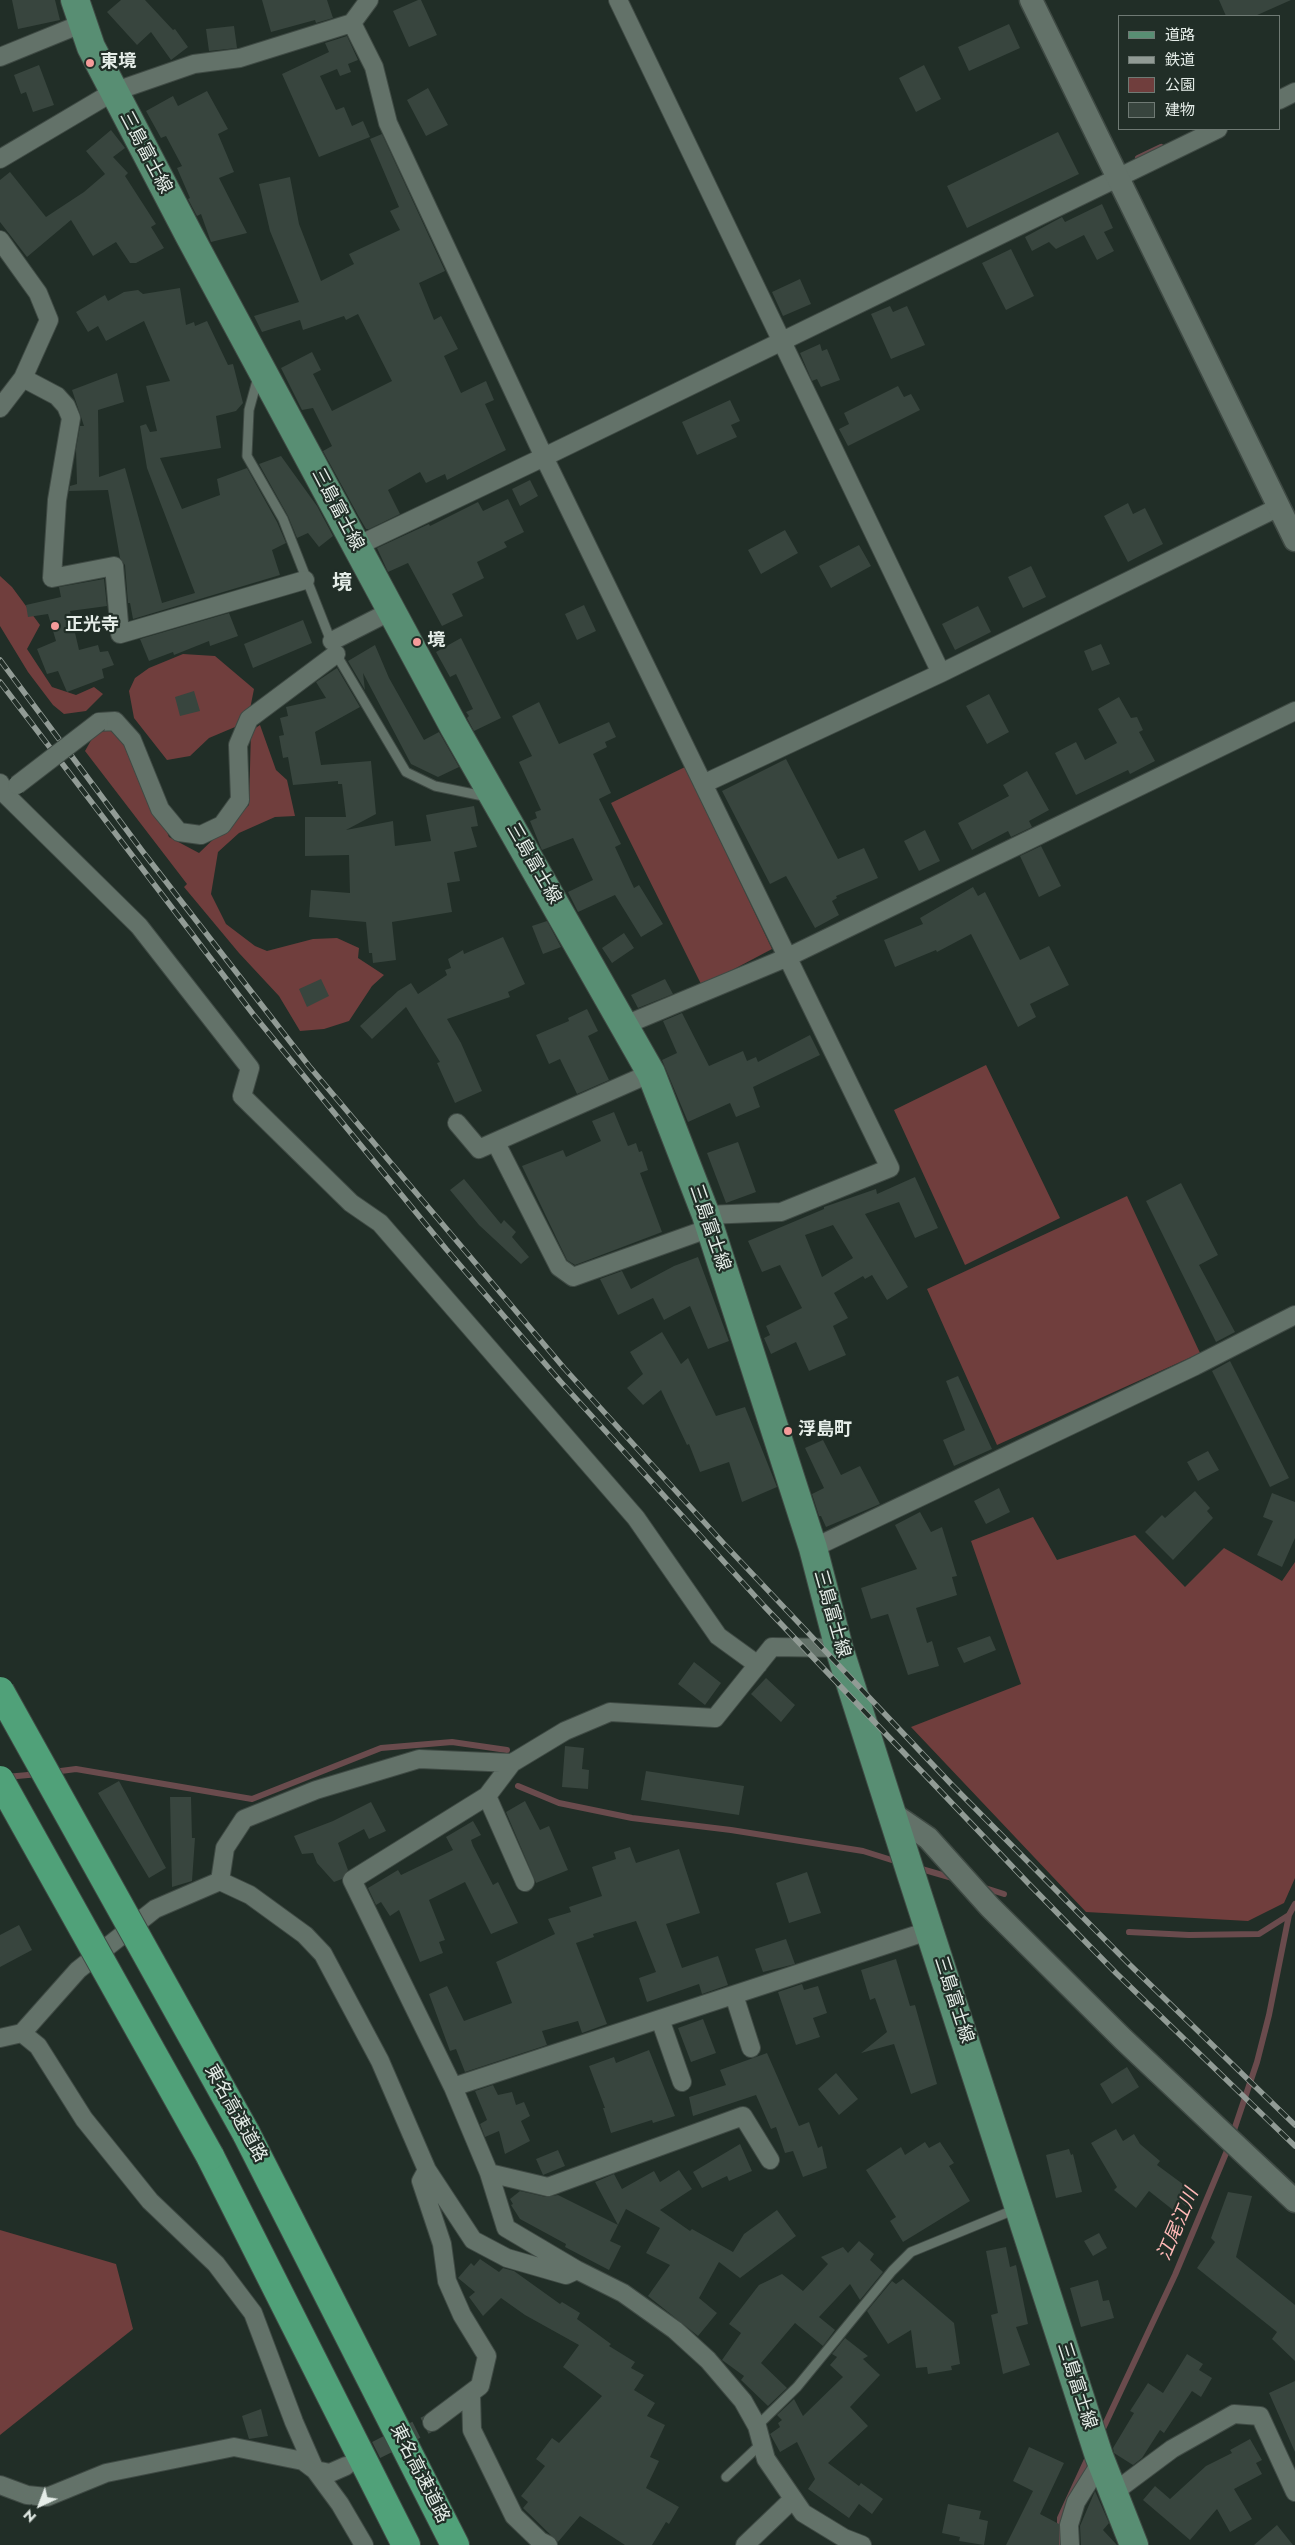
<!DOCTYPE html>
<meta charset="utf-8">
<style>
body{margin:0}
#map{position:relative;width:1295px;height:2545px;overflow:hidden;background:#212e27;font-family:Jost,"Noto Sans JP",sans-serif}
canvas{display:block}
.legend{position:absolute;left:1118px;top:15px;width:162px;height:115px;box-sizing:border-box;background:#212e27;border:1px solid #6f7a74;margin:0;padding:6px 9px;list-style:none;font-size:15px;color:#e5ede8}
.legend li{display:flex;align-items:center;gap:10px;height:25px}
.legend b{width:25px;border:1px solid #6f7a74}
.north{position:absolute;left:15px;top:2480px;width:50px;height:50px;-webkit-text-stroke:4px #212e27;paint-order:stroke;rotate:223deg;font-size:14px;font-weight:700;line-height:20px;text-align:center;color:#e5ede8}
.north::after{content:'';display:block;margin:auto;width:18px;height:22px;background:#e5ede8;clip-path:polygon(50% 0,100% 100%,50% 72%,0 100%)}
</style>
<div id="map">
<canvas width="1295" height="2545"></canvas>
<ul class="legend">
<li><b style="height:6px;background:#588e73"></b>道路</li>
<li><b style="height:6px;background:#919b95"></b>鉄道</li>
<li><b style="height:14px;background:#703e3d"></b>公園</li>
<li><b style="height:14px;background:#38453e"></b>建物</li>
</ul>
<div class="north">N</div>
</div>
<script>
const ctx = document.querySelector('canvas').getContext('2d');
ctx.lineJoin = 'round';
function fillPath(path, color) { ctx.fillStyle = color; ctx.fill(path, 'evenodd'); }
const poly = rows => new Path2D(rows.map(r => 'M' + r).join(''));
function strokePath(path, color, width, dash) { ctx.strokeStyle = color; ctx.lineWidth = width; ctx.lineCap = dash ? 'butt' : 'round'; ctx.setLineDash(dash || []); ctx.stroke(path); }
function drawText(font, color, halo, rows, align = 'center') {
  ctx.font = font + ' Jost,"Noto Sans JP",sans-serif'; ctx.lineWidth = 4.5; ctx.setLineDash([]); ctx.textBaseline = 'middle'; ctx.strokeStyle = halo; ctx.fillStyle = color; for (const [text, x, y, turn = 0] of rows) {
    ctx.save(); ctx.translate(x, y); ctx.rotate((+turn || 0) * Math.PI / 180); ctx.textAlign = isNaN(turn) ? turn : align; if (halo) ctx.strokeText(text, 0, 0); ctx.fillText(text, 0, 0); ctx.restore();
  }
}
fillPath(poly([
 [0,576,12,587,40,625,27,649,52,687,76,695,94,687,103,694,86,711,64,714,53,705,28,672,0,626],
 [183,654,215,656,254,689,250,709,235,727,209,738,190,756,167,760,134,718,129,691,135,678,149,668],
 [110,721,141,769,169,837,199,853,249,805,251,731,260,725,276,770,287,780,295,816,275,817,239,833,218,852,211,894,226,924,255,946,267,951,313,939,337,938,359,948,358,958,384,975,372,986,349,1021,324,1029,300,1031,279,996,239,953,184,887,187,884,85,751,98,728],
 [685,767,772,949,702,986,611,803],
 [986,1065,1060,1218,965,1265,894,1110],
 [1127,1196,1200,1353,997,1445,927,1289],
 [1033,1517,1057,1560,1135,1535,1185,1587,1224,1548,1282,1581,1295,1562,1295,1878,1284,1903,1248,1921,1086,1912,911,1727,1021,1684,971,1541],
 [0,2230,116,2264,133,2329,0,2435]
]), '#703e3d');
strokePath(poly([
 [1138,158,1161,147],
 [53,1772,76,1769,252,1799,381,1748,452,1742,507,1750],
 [6,1777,39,1774],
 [518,1786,559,1803,632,1818,731,1830,863,1851,898,1862],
 [918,1868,956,1879],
 [982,1887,1004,1894],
 [1129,1932,1189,1935,1259,1934,1289,1915],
 [1232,2136,1257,2062,1269,2015,1289,1915,1295,1904],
 [1101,2433,1175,2275,1229,2146],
 [1060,2545,1060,2518,1090,2453]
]), '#6a4b4d', 6);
fillPath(poly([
 [12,0,55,0,60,20,18,29],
 [121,0,145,0,173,30,175,29,188,47,171,60,151,32,137,45,107,12],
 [262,0,327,0,333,18,316,23,315,20,271,32],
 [418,0,421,0,437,35,409,47,393,11],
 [1219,0,1291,0,1255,16,1226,16],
 [1009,24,1020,48,969,71,958,47],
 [234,26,237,48,209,51,206,29],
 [347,36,358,60,348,64,351,72,340,76,337,69,320,76,336,110,344,107,352,126,363,121,370,137,319,157,282,74,329,52,325,43],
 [39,65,54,105,33,112,26,92,21,94,14,75],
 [924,65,941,99,916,112,899,78],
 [428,88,448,125,426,136,407,100],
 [207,91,228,129,218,134,234,172,219,178,247,233,211,242,201,214,197,216,188,199,190,198,177,168,182,166,166,136,161,138,146,111,173,96,178,106],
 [111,130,125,148,113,157,128,173,125,176,156,224,151,227,164,248,136,263,130,263,116,242,93,256,71,220,27,257,0,222,0,180,10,172,46,217,84,192,105,174,86,151],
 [1058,132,1079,174,967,228,947,186],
 [382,134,445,271,419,283,434,320,441,316,458,349,444,356,461,393,486,381,494,400,485,404,506,450,447,480,445,474,426,483,420,472,388,490,400,514,369,529,366,529,359,517,323,451,332,446,313,408,302,410,281,368,312,352,321,370,313,374,332,411,392,381,358,314,346,320,344,316,303,330,300,320,262,332,254,316,299,302,270,231,259,184,290,177,299,224,321,281,354,264,349,254,400,230,390,211,399,207,370,139],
 [1102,204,1113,228,1104,232,1114,251,1097,260,1084,235,1056,249,1049,242,1032,251,1025,237,1062,217,1065,222],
 [1011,249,1034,296,1006,310,982,263],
 [800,279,811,304,783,316,772,292],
 [180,288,186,325,194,322,195,326,207,321,228,365,233,364,243,403,236,411,216,416,221,448,160,458,182,509,220,495,217,479,247,468,277,522,286,543,272,550,280,575,133,619,130,603,128,603,125,565,120,558,108,490,69,491,70,486,77,484,76,449,80,426,84,426,72,390,117,373,124,402,98,410,99,477,125,468,162,603,195,593,147,468,140,426,146,424,150,432,157,431,146,386,170,381,144,321,106,341,98,326,88,332,76,312,105,295,108,301,124,292,138,290,143,294],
 [890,306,893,312,907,306,925,345,891,359,871,314],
 [820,344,822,351,827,349,840,380,821,387,817,379,812,381,800,353],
 [898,386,904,397,911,394,920,410,848,446,839,429,849,424,844,413],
 [730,400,740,421,731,425,737,437,697,455,682,422],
 [281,456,317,506,333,536,319,547,308,533,297,538,288,516,259,464],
 [530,480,538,496,520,506,512,489],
 [508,499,524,532,504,542,507,547,477,562,484,578,452,594,463,616,442,626,408,563,388,572,377,548,429,524,430,526,478,502,483,511],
 [1128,503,1133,514,1145,508,1163,544,1128,562,1104,516],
 [785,530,798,553,761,574,748,550],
 [859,545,871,566,831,588,819,566],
 [1031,566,1046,597,1023,608,1008,577],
 [104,579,107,606,70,611,79,650,98,645,100,652,108,651,114,665,102,669,104,678,67,692,58,671,47,674,37,649,56,641,48,614,28,617,26,605,61,597,59,587],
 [584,605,596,631,577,640,565,614],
 [978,606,991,632,955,650,942,624],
 [229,613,238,636,210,646,209,641,174,655,173,652,149,661,140,639],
 [303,620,312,643,253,668,244,644],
 [461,638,501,718,474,731,467,718,469,716,466,712,473,709,456,674,450,677,436,652],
 [1101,644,1110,664,1092,671,1084,651],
 [375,645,389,678,424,740,439,732,459,767,438,777,411,764,363,673,365,690,348,661],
 [337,668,360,707,315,732,321,765,371,761,376,814,346,830,393,821,395,846,431,841,426,815,474,806,478,826,471,827,477,847,454,852,460,881,447,883,452,912,392,922,396,960,373,963,372,953,369,953,366,922,309,917,311,890,350,893,349,855,305,856,305,817,346,817,342,784,338,784,338,781,293,785,288,757,283,758,279,736,284,735,280,718,288,716,286,707,326,698,316,682],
 [194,691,200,711,180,716,175,697],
 [989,694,1009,732,987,744,966,706],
 [1119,697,1131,718,1137,717,1143,730,1139,732,1155,761,1130,774,1128,770,1076,795,1055,753,1076,742,1085,760,1117,743,1098,709],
 [539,702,559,744,609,722,616,737,605,742,607,747,593,754,611,793,599,799,621,844,615,847,634,888,639,885,663,924,641,937,615,895,578,912,568,892,593,880,573,838,542,850,541,848,530,821,537,818,535,812,541,810,519,762,532,756,512,716],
 [786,759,838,859,864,848,878,878,836,896,837,898,832,901,839,915,815,928,786,876,770,884,722,791],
 [1027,771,1049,810,1029,821,1032,827,1011,837,1008,831,972,850,958,823,1009,796,1003,785],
 [925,830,940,861,919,871,904,841],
 [1041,846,1061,886,1039,897,1020,856],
 [973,887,978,896,985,892,1020,960,1049,946,1069,985,1030,1004,1036,1017,1018,1027,971,934,937,952,936,950,895,967,884,940,923,924,920,918],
 [547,921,561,947,543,954,532,926],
 [624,933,634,948,612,963,602,948],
 [503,937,525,984,508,992,510,997,447,1019,461,1043,482,1091,455,1103,437,1063,440,1062,406,1007,372,1039,360,1026,398,991,411,983,418,994,447,975,445,970,451,968,448,959,463,950,464,954],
 [321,979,329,996,307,1007,299,989],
 [665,979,673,994,638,1008,631,995],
 [587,1009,598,1031,588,1036,609,1080,577,1094,560,1059,549,1064,536,1035,569,1021,568,1018],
 [682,1013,709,1066,743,1051,747,1061,756,1057,758,1062,810,1035,820,1055,753,1087,760,1107,736,1117,730,1103,688,1122,662,1060,677,1053,663,1021],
 [614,1112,628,1146,636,1143,639,1152,642,1151,648,1170,640,1173,662,1232,575,1265,567,1260,522,1166,563,1150,566,1157,601,1141,592,1121],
 [738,1142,756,1192,726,1203,707,1153],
 [915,1177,938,1228,915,1238,899,1202,865,1214,908,1287,887,1300,872,1275,865,1279,863,1276,834,1293,848,1318,833,1326,846,1355,809,1371,796,1342,771,1354,764,1338,770,1335,766,1326,802,1308,780,1265,762,1272,748,1241,824,1209,824,1207,876,1189,877,1194],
 [833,1225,853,1258,822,1277,805,1235],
 [464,1179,501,1224,504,1220,516,1232,512,1237,529,1257,521,1264,479,1225,450,1190],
 [1181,1183,1218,1255,1199,1265,1235,1332,1216,1342,1146,1201],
 [698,1257,729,1341,708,1349,690,1306,664,1320,653,1298,618,1315,600,1279,622,1271,631,1289,674,1266],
 [662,1332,681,1364,688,1358,716,1416,745,1407,777,1487,742,1502,729,1462,700,1472,689,1444,687,1445,661,1390,643,1405,627,1388,643,1374,630,1352],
 [1230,1361,1289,1478,1270,1487,1212,1371],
 [958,1376,992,1449,954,1466,943,1440,965,1430,946,1381],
 [823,1440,841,1475,860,1466,880,1504,826,1527,821,1516,819,1516,812,1494,824,1488,805,1448],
 [1208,1451,1219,1470,1198,1481,1187,1462],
 [999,1488,1010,1512,986,1524,974,1501],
 [1195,1491,1210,1508,1207,1511,1213,1518,1173,1560,1145,1532,1162,1515,1165,1518],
 [1272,1493,1295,1502,1295,1538,1282,1567,1257,1555,1273,1521,1263,1517],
 [920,1512,931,1532,942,1527,957,1576,952,1577,957,1595,916,1608,927,1643,932,1641,939,1666,908,1675,888,1614,871,1619,861,1588,917,1569,895,1525],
 [990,1636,996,1650,964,1663,957,1648],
 [694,1662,721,1683,705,1705,678,1684],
 [766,1678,795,1705,781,1722,751,1694],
 [565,1746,584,1748,582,1769,589,1770,588,1789,562,1787],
 [646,1771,744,1786,739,1815,641,1800],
 [119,1781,166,1868,149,1878,98,1793],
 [170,1797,191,1797,192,1838,195,1838,192,1881,172,1887],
 [525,1801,540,1830,549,1826,568,1870,536,1883,506,1812],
 [371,1802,386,1831,369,1839,364,1829,338,1843,348,1870,342,1879,334,1882,317,1863,313,1853,302,1854,294,1836,333,1821],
 [473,1821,481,1835,471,1840,473,1846,493,1885,498,1882,518,1923,491,1934,465,1882,429,1900,445,1940,439,1942,443,1953,420,1962,399,1910,390,1916,381,1902,376,1905,368,1888,398,1870,401,1875,453,1850,446,1837],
 [630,1847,636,1863,679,1849,700,1913,666,1924,682,1968,718,1956,728,1985,702,1994,699,1984,647,2002,639,1978,656,1972,636,1921,593,1934,594,1937,576,1943,607,2024,582,2033,578,2021,542,2031,547,2045,465,2072,456,2049,450,2051,429,1994,447,1986,464,2021,512,2003,496,1962,555,1934,548,1919,571,1912,569,1907,602,1896,592,1867,616,1859,614,1852],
 [807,1872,821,1913,789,1923,776,1883],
 [19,1925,32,1950,0,1967,0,1935],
 [786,1939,795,1964,763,1972,755,1949],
 [896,1959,910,2006,915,2005,937,2084,911,2094,894,2044,861,2053,887,2032,875,1998,870,2000,861,1970],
 [802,1984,804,1990,818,1986,827,2013,813,2018,820,2037,796,2045,778,1992],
 [703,2019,716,2053,691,2062,678,2028],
 [649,2050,675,2116,653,2123,652,2120,611,2133,603,2108,605,2108,589,2066,614,2057,616,2063],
 [767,2053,799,2126,809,2122,818,2148,822,2146,827,2168,803,2177,793,2151,785,2153,776,2127,771,2129,756,2095,693,2116,689,2097,726,2085,720,2070],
 [1127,2067,1139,2087,1112,2104,1100,2084],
 [836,2073,858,2099,839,2115,818,2089],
 [493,2085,498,2095,512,2092,516,2105,524,2102,530,2116,521,2121,530,2141,505,2154,499,2131,485,2137,480,2124,487,2120,475,2091],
 [1116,2129,1123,2141,1134,2134,1140,2144,1160,2161,1157,2165,1195,2193,1186,2206,1180,2201,1173,2210,1149,2191,1136,2208,1114,2190,1117,2187,1091,2143],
 [925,2142,929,2148,940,2142,954,2163,949,2166,970,2201,903,2242,890,2221,896,2217,866,2170,901,2147,905,2155],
 [740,2144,752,2171,729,2181,727,2176,702,2188,693,2172],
 [1069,2149,1071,2155,1073,2154,1082,2192,1056,2198,1046,2155],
 [558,2150,565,2166,543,2175,536,2159],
 [679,2170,692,2189,660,2210,690,2231,692,2229,733,2252,744,2234,777,2210,796,2236,740,2278,719,2262,699,2298,717,2313,698,2336,648,2296,670,2265,646,2253,660,2228,626,2209,618,2225,595,2182,614,2174,622,2189,654,2171,660,2182],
 [520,2191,546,2197,558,2195,618,2225,610,2241,621,2246,609,2270,565,2247,566,2244,520,2219,511,2205,513,2204,510,2199],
 [1228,2192,1252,2196,1236,2257,1295,2305,1295,2361,1272,2339,1277,2332,1197,2268,1215,2242,1211,2238],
 [1099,2233,1107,2248,1093,2256,1084,2241],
 [859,2241,874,2254,870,2260,883,2272,860,2300,850,2284,819,2317,835,2330,823,2346,795,2323,761,2363,787,2388,768,2406,741,2380,744,2376,722,2360,741,2333,729,2324,759,2285,782,2274,803,2291,828,2264,821,2257,843,2247,848,2253],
 [1006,2247,1010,2267,1016,2265,1028,2324,1016,2327,1030,2365,1003,2374,991,2315,998,2313,986,2251],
 [480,2259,499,2272,503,2268,514,2271,560,2304,562,2302,580,2313,577,2319,611,2344,609,2346,635,2362,631,2368,644,2375,634,2390,655,2403,647,2416,665,2425,650,2457,659,2461,646,2488,679,2507,669,2524,666,2522,652,2545,625,2545,580,2516,558,2542,523,2508,528,2502,521,2496,545,2466,536,2459,552,2438,559,2443,602,2396,563,2367,579,2345,525,2315,501,2298,483,2316,469,2297,475,2292,458,2278,471,2263,474,2266],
 [903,2279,954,2323,960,2364,951,2366,952,2370,928,2374,927,2367,916,2368,911,2330,888,2344,867,2311,892,2281,896,2284],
 [1098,2280,1103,2301,1109,2300,1114,2318,1081,2327,1070,2288],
 [845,2338,868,2356,863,2359,880,2375,850,2407,868,2426,828,2463,859,2486,861,2483,883,2499,872,2514,859,2504,849,2518,808,2489,815,2479,797,2442,780,2452,770,2434,780,2427,778,2423,782,2420,777,2415,794,2399,803,2416,843,2377,830,2365,837,2357,832,2354],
 [1187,2354,1203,2364,1199,2370,1212,2378,1201,2397,1192,2391,1164,2433,1160,2430,1142,2458,1133,2465,1114,2453,1113,2448,1134,2413,1130,2411,1148,2383,1163,2393],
 [1295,2381,1295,2452,1269,2393],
 [261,2409,268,2436,249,2439,242,2416],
 [1250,2439,1262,2460,1256,2463,1262,2474,1234,2489,1252,2519,1230,2532,1217,2509,1190,2540,1143,2500,1155,2486,1170,2499,1206,2466,1232,2453,1230,2450],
 [1029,2447,1064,2463,1040,2514,1059,2524,1059,2545,1006,2545,1033,2491,1013,2481],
 [1095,2491,1109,2523,1103,2530,1117,2545,1081,2545,1080,2526],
 [948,2504,981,2511,979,2519,988,2521,984,2545,959,2541,960,2537,942,2533],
 [1277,2525,1293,2545,1254,2545]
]), '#38453e');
strokePath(poly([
 [352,2462,432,2422]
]), '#3e4b44', 18, [18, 9]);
const service = poly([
 [258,377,249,410,247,456,283,519,336,654,406,772,435,786,488,797],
 [757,2426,797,2387,892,2271,911,2252,1016,2209],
 [726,2477,762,2443]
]);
const minor = poly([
 [369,0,352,23,374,67,388,123,544,457,890,1168,781,1212,706,1215],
 [618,0,941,673],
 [0,57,81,24],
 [1279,100,1295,92],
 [0,159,113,92,194,64,240,58,352,23],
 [0,240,38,293,49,320,23,378,0,408],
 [23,378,57,396,66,406,71,418,57,500,52,578,114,566,120,634,305,580],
 [357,546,544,457,1218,129],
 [332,641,391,611],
 [99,722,115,721,132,740,160,809,179,832,201,835,222,825,240,800,238,745,249,719,336,654],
 [0,783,5,794,139,926,250,1068,242,1096,351,1203,380,1223,636,1518,718,1636,758,1665],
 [703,784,941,673,1279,507],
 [625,1025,788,957,1295,711],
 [457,1123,479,1149,651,1073],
 [496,1143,559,1267,573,1277,710,1228],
 [813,1548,1195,1366,1295,1315],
 [839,1648,772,1647,715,1718,610,1712,565,1731,512,1763,487,1796,352,1880,453,2087,489,2173,506,2228,577,2270,623,2293,675,2330,708,2360,743,2401,757,2426,766,2459,803,2513,844,2538,862,2545],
 [487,1796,525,1882],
 [220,1881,225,1848,244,1819,316,1790,419,1759,512,1763],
 [734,1995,751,2048],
 [660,2019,682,2082],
 [22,2033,78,1970,155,1909,220,1881,250,1895,305,1935,323,1954,380,2061,427,2170,421,2181,442,2244,447,2281,462,2315,487,2356,480,2386,432,2422],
 [0,2038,22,2033,38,2046,84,2119,150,2201,216,2264,253,2313,294,2422,315,2470,340,2504,364,2545],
 [453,2087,931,1930],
 [427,2170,473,2240,507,2258,566,2275,577,2270],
 [489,2173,548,2187,743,2116,770,2160],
 [471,2394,472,2430,514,2516,540,2541,548,2545],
 [0,2485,27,2495,47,2497,106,2473,234,2447,303,2461,315,2470,330,2473,346,2466],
 [1113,2493,1172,2449,1234,2414,1260,2416,1295,2492],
 [745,2545,793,2499],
 [1070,2545,1069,2525,1076,2502,1101,2462]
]);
const tertiary = poly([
 [1031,0,1295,540],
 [893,1814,928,1838,990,1907,1123,2039,1295,2201]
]);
const primary = poly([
 [75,0,91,47,189,235,454,727,651,1073,706,1215,813,1548,839,1648,912,1877,1099,2456,1134,2545]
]);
const motorway = poly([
 [246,2133,455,2545],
 [210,2156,406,2545]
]);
strokePath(service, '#3f4a44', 11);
strokePath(minor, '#3f4a44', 20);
strokePath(tertiary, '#3f4a44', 25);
strokePath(primary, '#3f4a44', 30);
strokePath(motorway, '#3f4a44', 30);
strokePath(service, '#637269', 9);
strokePath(minor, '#637269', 18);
strokePath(tertiary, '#637269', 22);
strokePath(primary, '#588e73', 28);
strokePath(motorway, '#50a179', 28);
const rail = poly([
 [0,660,143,852,309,1066,564,1368,725,1545,952,1785,1130,1965,1295,2125],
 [0,682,253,1014,446,1249,560,1381,764,1606,1027,1882,1116,1973,1295,2146]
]);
strokePath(rail, '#919b95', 5.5);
strokePath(rail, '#212e27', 4, [11]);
const minorBridge = poly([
 [17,785,99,722]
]);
const motorwayBridge = poly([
 [0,1691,246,2133],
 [0,1780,210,2156]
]);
strokePath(minorBridge, '#3f4a44', 20, []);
strokePath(motorwayBridge, '#3f4a44', 30, []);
strokePath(minorBridge, '#637269', 18);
strokePath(motorwayBridge, '#50a179', 28);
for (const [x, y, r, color] of [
 [90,63,5,"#f59b9a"],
 [55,626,5,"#f59b9a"],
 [417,642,5,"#f59b9a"],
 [788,1431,5,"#f59b9a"]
]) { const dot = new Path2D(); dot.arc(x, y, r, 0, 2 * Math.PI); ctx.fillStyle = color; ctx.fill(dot); strokePath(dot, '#212e27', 2); }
drawText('bold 18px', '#e5ede8', '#212e27', [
 ["東境",100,63],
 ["正光寺",65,626],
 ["境",427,642],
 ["浮島町",798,1431]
], 'left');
drawText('18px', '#e5ede8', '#212e27', [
 ["三島富士線",145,153,62],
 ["三島富士線",337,510,62],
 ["三島富士線",533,864,60],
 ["三島富士線",709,1228,71],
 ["三島富士線",831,1614,74],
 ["三島富士線",953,2000,72],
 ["東名高速道路",235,2114,61],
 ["三島富士線",1076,2386,72],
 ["東名高速道路",419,2474,63]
]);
drawText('italic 19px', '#ffb8b6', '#212e27', [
 ["江尾江川",1179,2225,-67]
]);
drawText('bold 20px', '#e5ede8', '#212e27', [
 ["境",342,584]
]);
</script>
